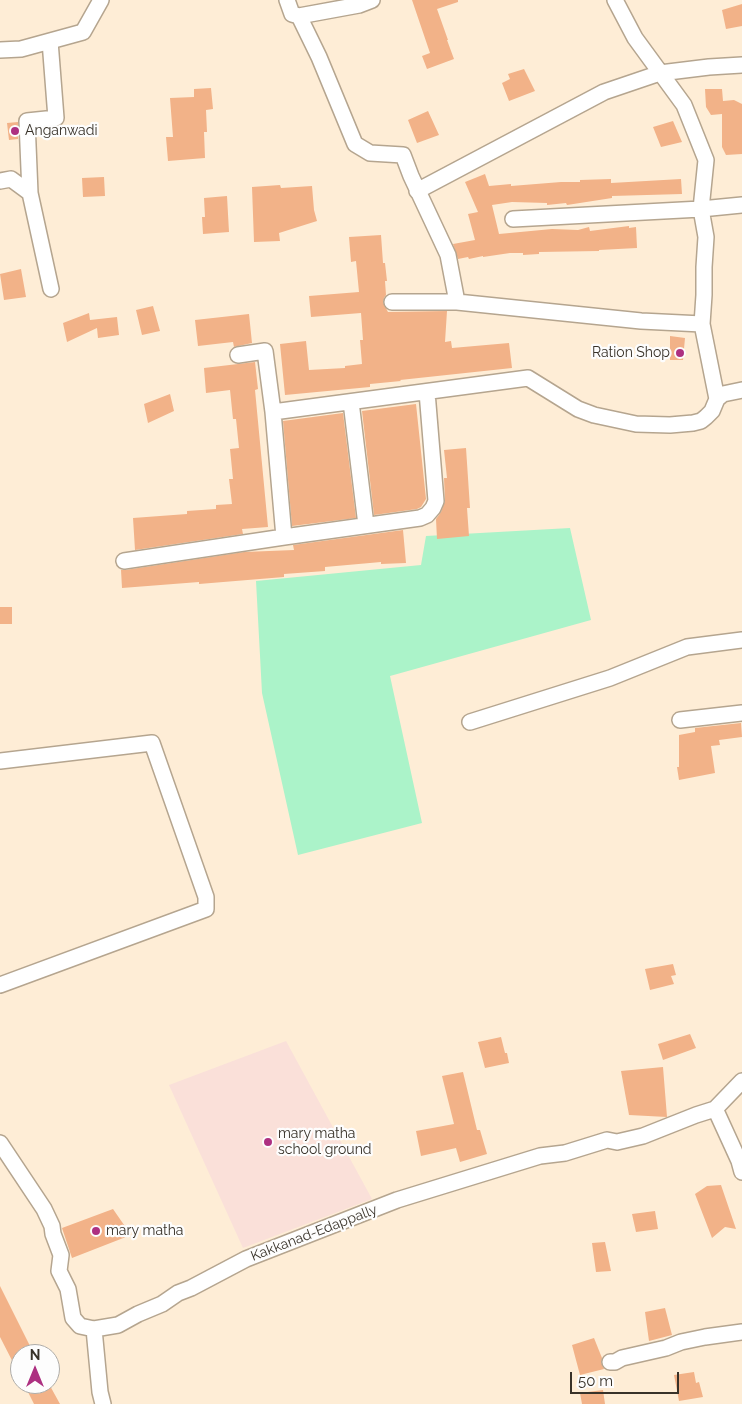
<!DOCTYPE html>
<style>
body{margin:0}
#map{position:relative;width:742px;height:1404px;overflow:hidden;background:#feedd6;font-family:Raleway,sans-serif}
canvas{display:block}
.north{position:absolute;left:10px;top:1344px;width:50px;height:50px;box-sizing:border-box;background:#fdfdfd;border:1px solid #aeaca8;border-radius:50%;rotate:0deg;font-size:14px;font-weight:700;line-height:20px;text-align:center;color:#383229}
.north::after{content:'';display:block;margin:auto;width:18px;height:22px;background:#ad3081;clip-path:polygon(50% 0,100% 100%,50% 72%,0 100%)}
.scale{position:absolute;left:570px;top:1372px;width:109px;height:22px;box-sizing:border-box;border:2px solid #383229;border-top:0;padding-left:6px;font-size:15px;line-height:18px;white-space:nowrap;color:#383229;-webkit-text-stroke:4px #fdfdfd;paint-order:stroke}
</style>
<div id="map">
<canvas width="742" height="1404"></canvas>
<div class="north">N</div>
<div class="scale">50 m</div>
</div>
<script>
const ctx = document.querySelector('canvas').getContext('2d');
ctx.lineJoin = 'round';
function fillPath(path, color) { ctx.fillStyle = color; ctx.fill(path, 'evenodd'); }
const poly = rows => new Path2D(rows.map(r => 'M' + r).join(''));
function strokePath(path, color, width, dash) { ctx.strokeStyle = color; ctx.lineWidth = width; ctx.lineCap = dash ? 'butt' : 'round'; ctx.setLineDash(dash || []); ctx.stroke(path); }
function drawText(font, color, halo, rows, align = 'center') {
  ctx.font = font + ' Raleway,sans-serif'; ctx.lineWidth = 4.5; ctx.setLineDash([]); ctx.textBaseline = 'middle'; ctx.strokeStyle = halo; ctx.fillStyle = color; for (const [text, x, y, turn = 0] of rows) {
    ctx.save(); ctx.translate(x, y); ctx.rotate((+turn || 0) * Math.PI / 180); ctx.textAlign = isNaN(turn) ? turn : align; if (halo) ctx.strokeText(text, 0, 0); ctx.fillText(text, 0, 0); ctx.restore();
  }
}
fillPath(poly([
 [286,1041,372,1199,243,1248,169,1085]
]), '#fae0d9');
fillPath(poly([
 [570,528,591,620,390,676,422,823,298,855,262,693,256,581,421,565,426,536]
]), '#abf3c9');
fillPath(poly([
 [412,0,458,0,458,2,437,9,448,40,447,40,454,59,427,69,422,56,430,53],
 [742,4,742,26,726,29,722,10],
 [524,69,535,91,509,101,502,83,510,79,508,74],
 [211,88,213,109,206,110,207,132,204,132,205,158,168,161,166,137,173,137,170,98,194,97,194,89],
 [705,89,722,89,723,101,734,100,742,104,742,154,726,155,722,147,722,114,711,115,706,107],
 [428,111,439,135,417,143,408,120],
 [673,121,682,142,661,147,653,127],
 [18,122,18,139,9,140,7,123],
 [485,174,489,186,511,184,511,186,561,182,580,182,580,180,611,179,611,183,681,179,682,194,612,196,612,198,567,205,566,203,547,205,547,203,512,202,492,205,499,234,552,229,578,230,589,227,590,231,629,226,629,228,636,227,637,248,599,250,599,251,539,252,539,254,523,255,523,253,510,253,483,257,483,256,469,259,468,257,458,259,453,244,475,240,468,214,478,212,465,182],
 [104,177,105,196,83,197,82,178],
 [280,185,281,188,312,186,314,210,317,221,279,233,280,241,254,242,252,187],
 [227,196,229,232,203,234,202,217,205,217,204,198],
 [381,235,383,263,385,263,387,281,385,281,386,295,384,298,383,302,388,312,447,311,445,342,451,341,452,348,509,343,512,368,400,380,401,381,370,384,370,387,285,395,280,344,306,341,309,370,345,368,345,366,362,364,360,340,363,340,361,313,311,317,309,296,359,292,356,261,351,262,349,237],
 [21,269,26,297,4,300,0,274],
 [153,306,160,331,142,335,136,310],
 [89,313,90,320,117,317,119,335,98,338,97,328,67,342,63,323],
 [249,314,252,343,234,347,233,342,198,346,195,320],
 [670,336,685,338,683,360,670,360],
 [255,362,258,389,255,390,268,527,242,529,243,534,135,550,133,518,187,514,187,511,216,509,216,505,232,504,229,479,233,479,230,449,239,448,236,419,233,419,230,390,206,393,204,368],
 [170,394,174,411,148,423,144,404],
 [416,404,426,499,421,507,417,509,374,515,362,411],
 [343,413,356,518,292,526,283,421],
 [466,448,470,508,467,508,469,536,437,539,436,519,441,512,445,501,444,478,447,478,444,450],
 [403,530,406,563,381,564,381,562,325,567,325,571,284,574,284,577,199,584,199,582,122,588,121,570,125,570,244,552,294,550,293,545],
 [0,607,12,607,12,624,0,624],
 [741,723,742,737,719,740,720,745,711,746,715,773,679,780,677,767,679,767,679,735,695,732,695,728],
 [673,964,676,975,671,976,674,984,650,990,645,969],
 [690,1034,696,1048,663,1060,658,1044],
 [501,1037,505,1053,507,1053,509,1063,485,1068,478,1042],
 [663,1067,667,1117,629,1115,621,1071],
 [463,1072,477,1130,480,1130,487,1154,460,1162,456,1148,421,1156,416,1131,454,1124,442,1076],
 [721,1185,736,1229,725,1227,712,1238,695,1194,707,1186],
 [113,1209,131,1235,72,1258,62,1228],
 [655,1211,658,1229,636,1232,632,1214],
 [605,1242,611,1271,596,1272,592,1243],
 [0,1286,34,1354,20,1354,20,1376,0,1337],
 [665,1308,672,1335,649,1341,645,1312],
 [594,1338,602,1358,601,1362,604,1369,580,1375,572,1345],
 [694,1372,696,1383,699,1382,703,1397,679,1401,674,1375],
 [24,1384,49,1384,60,1404,34,1404],
 [603,1390,605,1404,582,1404,580,1393]
]), '#f2b288');
const minor = poly([
 [287,0,292,14,299,16,359,5,372,0],
 [299,16,319,57,355,144,370,153,403,155,411,176,448,255,457,302],
 [0,50,21,49,83,32,101,0],
 [0,181,11,179,30,193,51,289],
 [417,191,604,92,660,73,709,67,742,65],
 [30,193,27,121,56,118,50,41],
 [513,219,701,209,742,205],
 [392,302,457,302,641,321,702,324,704,295,704,267,706,237,701,209,706,160,684,105,635,38,615,0],
 [702,324,717,399],
 [238,355,265,351,273,412,528,378,578,409,594,415,636,424,670,425,693,423,701,421,706,417,712,411,717,399,723,394,742,390],
 [351,402,366,525],
 [273,412,284,537,420,518,427,515,433,508,436,501,427,392],
 [124,561,284,537],
 [680,720,742,713],
 [470,722,610,678,687,647,742,640],
 [0,761,152,743,206,897,206,909,0,985],
 [715,1109,718,1115,739,1161,742,1172],
 [0,1143,44,1209,52,1226,53,1234,61,1255,59,1271,68,1289,73,1318,80,1326,94,1329,118,1325,138,1314,162,1304,178,1293,191,1288,246,1259,397,1200,540,1156,565,1153,607,1140,617,1142,643,1136,696,1115,715,1109,742,1081],
 [94,1329,100,1392,103,1404],
 [610,1362,615,1362,622,1358,666,1348,681,1342,705,1337,742,1332]
]);
strokePath(minor, '#b5a58f', 18);
strokePath(minor, '#fff', 15);
for (const [x, y, r, color] of [
 [15,131,5,"#ad3081"],
 [680,353,5,"#ad3081"],
 [268,1142,5,"#ad3081"],
 [96,1231,5,"#ad3081"]
]) { const dot = new Path2D(); dot.arc(x, y, r, 0, 2 * Math.PI); ctx.fillStyle = color; ctx.fill(dot); strokePath(dot, '#fdfdfd', 2); }
drawText('14px', '#383229', '#fdfdfd', [
 ["Anganwadi",25,131],
 ["Ration Shop",670,353,"right"],
 ["mary matha",278,1134],
 ["school ground",278,1150],
 ["mary matha",106,1231]
], 'left');
drawText('14px', '#383229', '#fdfdfd', [
 ["Kakkanad-Edappally",314,1233,-21]
]);
</script>
